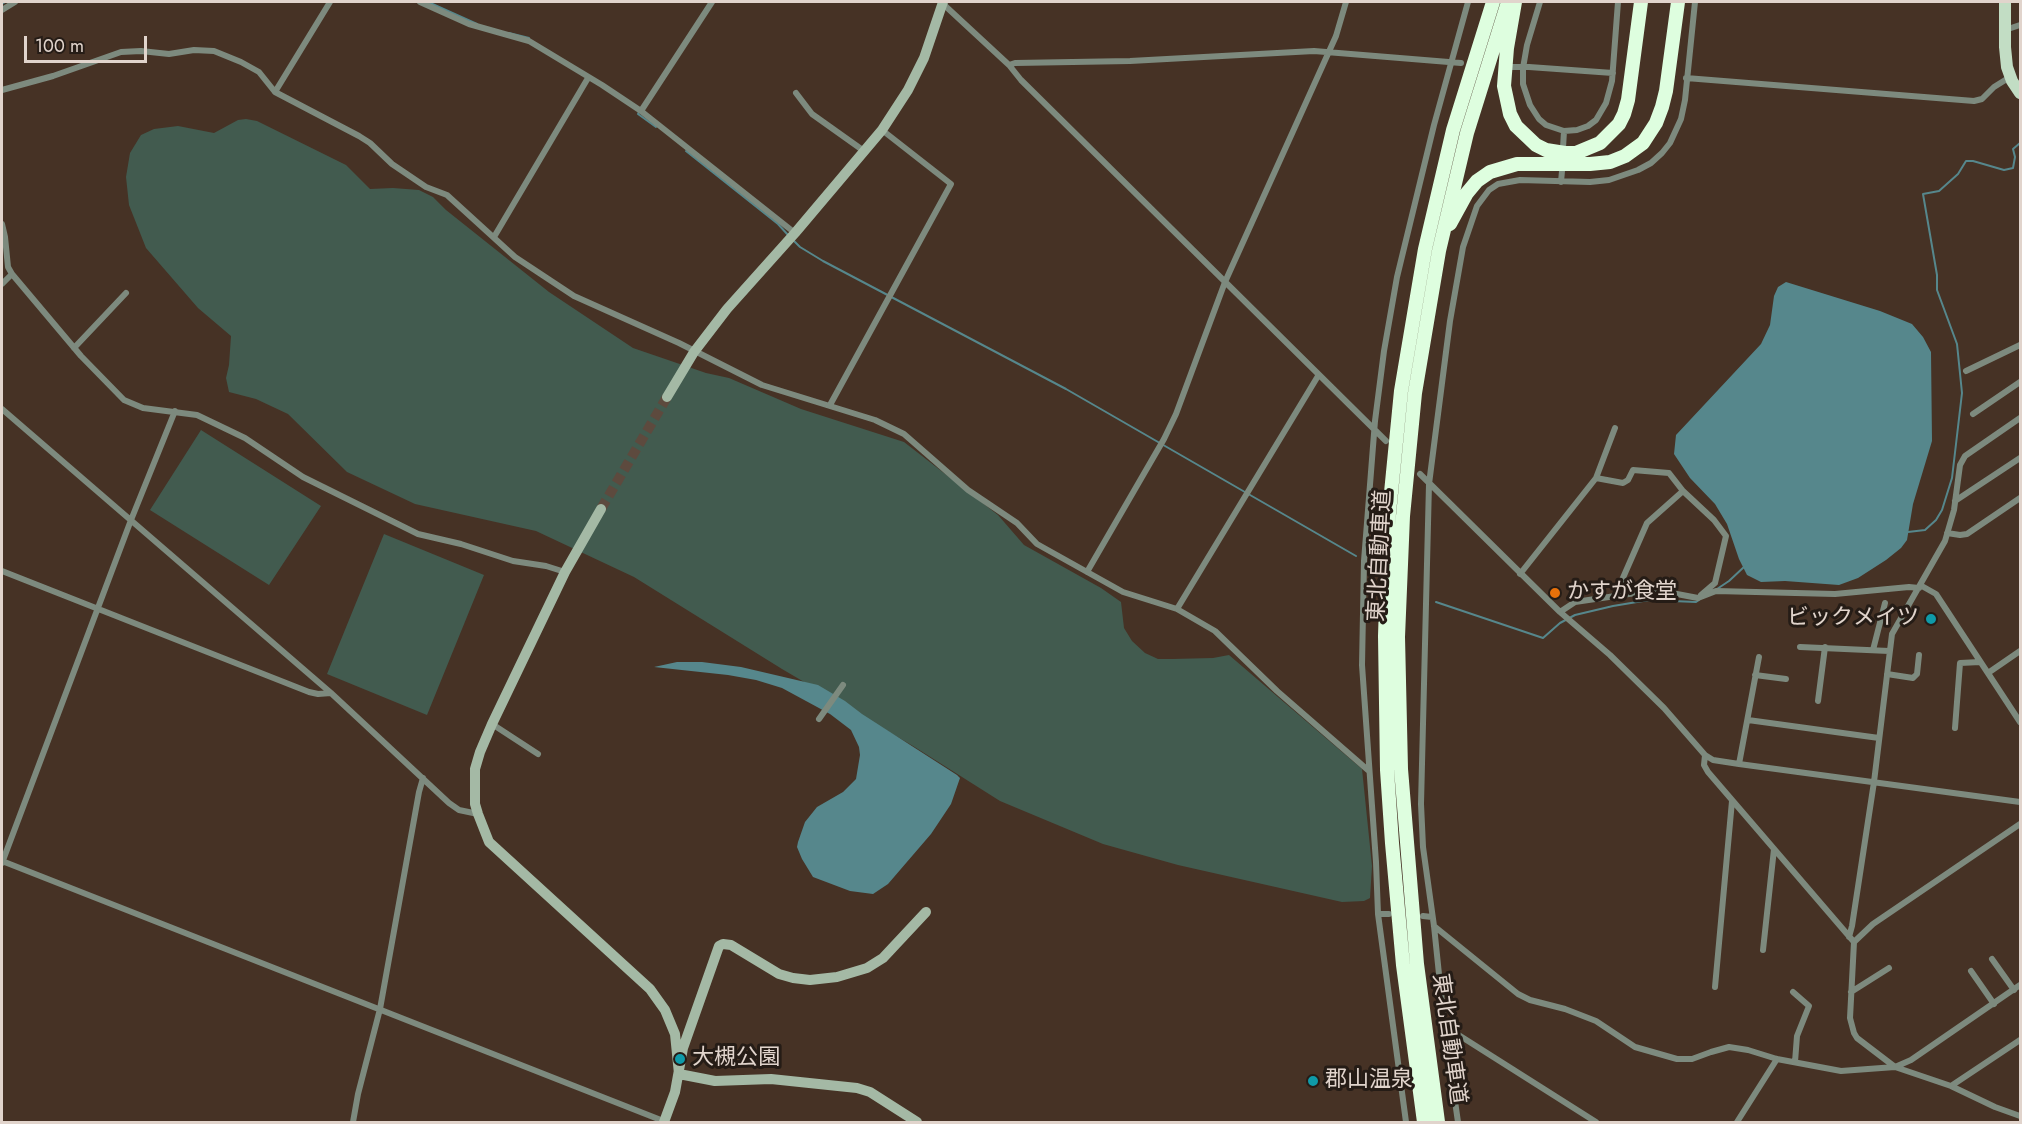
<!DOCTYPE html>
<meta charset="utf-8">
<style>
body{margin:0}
#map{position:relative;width:2022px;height:1124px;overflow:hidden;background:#463225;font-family:Jost,sans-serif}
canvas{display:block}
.frame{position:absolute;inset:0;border:3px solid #e1d4cc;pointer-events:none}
.scale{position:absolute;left:24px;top:36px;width:123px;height:27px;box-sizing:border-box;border:3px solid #e1d4cc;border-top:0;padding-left:8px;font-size:18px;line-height:21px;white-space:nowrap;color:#e1d4cc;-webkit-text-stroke:4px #251c16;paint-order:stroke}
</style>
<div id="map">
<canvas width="2022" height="1124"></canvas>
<div class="frame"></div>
<div class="scale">100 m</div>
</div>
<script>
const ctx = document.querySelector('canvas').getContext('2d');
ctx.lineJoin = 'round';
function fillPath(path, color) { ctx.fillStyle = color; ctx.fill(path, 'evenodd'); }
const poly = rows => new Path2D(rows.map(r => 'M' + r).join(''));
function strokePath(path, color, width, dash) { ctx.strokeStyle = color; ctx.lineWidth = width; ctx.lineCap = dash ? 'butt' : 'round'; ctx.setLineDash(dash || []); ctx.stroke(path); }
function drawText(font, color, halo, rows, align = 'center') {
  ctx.font = font + ' Jost,"Noto Sans JP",sans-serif'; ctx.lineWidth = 6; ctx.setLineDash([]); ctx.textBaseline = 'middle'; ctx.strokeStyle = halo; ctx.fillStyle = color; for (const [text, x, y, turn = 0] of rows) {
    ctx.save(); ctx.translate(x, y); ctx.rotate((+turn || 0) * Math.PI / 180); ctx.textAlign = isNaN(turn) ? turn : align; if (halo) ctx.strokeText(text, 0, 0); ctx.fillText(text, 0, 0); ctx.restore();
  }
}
fillPath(poly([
 [246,119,257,121,346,165,370,189,393,188,419,190,433,197,446,210,549,292,633,348,706,373,729,378,801,409,904,442,998,515,1024,545,1101,588,1121,602,1124,628,1132,641,1145,653,1158,659,1172,659,1213,658,1229,655,1362,769,1372,866,1370,898,1364,901,1342,902,1178,865,1103,844,1000,801,913,746,782,669,634,577,536,531,415,504,347,472,288,414,256,399,229,392,226,378,229,365,231,336,198,308,146,248,129,205,126,177,130,153,141,135,154,129,178,126,214,133,238,120],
 [201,430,321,506,269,585,150,510],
 [384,534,484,575,427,715,327,674]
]), '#425b4f');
fillPath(poly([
 [1786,282,1880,311,1912,324,1923,337,1931,352,1932,441,1913,504,1907,540,1901,548,1886,560,1858,578,1839,585,1785,581,1761,582,1747,575,1739,559,1727,524,1715,504,1690,478,1674,454,1676,435,1761,344,1770,325,1774,296,1778,287],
 [677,662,702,662,741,667,818,685,845,701,862,714,957,775,960,778,951,804,931,834,888,884,873,894,850,891,813,877,802,859,797,847,798,842,805,822,817,807,843,792,856,779,860,755,859,747,851,730,830,714,782,688,756,680,728,675,654,667]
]), '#56878c');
strokePath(poly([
 [428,2,477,24],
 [2,4,5,2],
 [509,33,529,38],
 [639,112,638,114,656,127],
 [686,151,778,224,788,235],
 [794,241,800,247,823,261,1066,389,1356,556],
 [1908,532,1925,530,1936,520,1942,510,1952,478,1962,393,1957,344,1937,290,1937,275,1923,194,1939,191,1958,174,1966,161,1973,161,2004,170,2013,168,2015,157,2013,149,2020,143],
 [1717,589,1729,581,1745,566],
 [1436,602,1543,638,1560,623,1575,615,1613,606,1649,600,1696,602,1699,600]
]), '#56878c', 2);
strokePath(poly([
 [601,509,667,397]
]), '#5d4a3e', 10, [10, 5]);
strokePath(poly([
 [420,2,469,24,529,41,602,85,641,111,795,233],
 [941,2,1009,65,1021,80,1386,441],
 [1540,2,1527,45,1523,68,1523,84,1530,105,1539,119,1546,125,1564,131,1577,130,1588,126,1596,120,1606,103,1612,81,1618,2],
 [2,10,15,2],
 [2005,30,2020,25],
 [1009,65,1015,63,1130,61,1314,51,1461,63],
 [1510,67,1529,67,1613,73],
 [1686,78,1974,101,1982,99,1994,87,2010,77],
 [2,90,53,76,121,52,141,51,169,54,194,50,214,51,241,62,259,72,275,92,359,136,370,143,392,164,426,187,447,195,515,257,574,296,679,343,762,385,875,420,904,434,968,490,1017,523,1037,544,1123,592,1177,609,1215,631,1277,691,1369,771],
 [275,92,330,2],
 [796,93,812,114,864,151],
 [641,111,712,2],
 [1563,148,1564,131],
 [1561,182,1562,171],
 [2,224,5,237,8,267,12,274,81,356,124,400,143,408,197,415,220,426,245,438,303,477,418,534,461,544,513,561,546,566,565,572],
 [494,237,588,78],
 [2,284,12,274],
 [74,348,126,293],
 [1966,371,2020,345],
 [830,405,951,184,882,130],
 [2,409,331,693,449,803,459,810,478,814],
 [1973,414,2020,382],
 [1420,474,1560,612,1610,655,1664,708,1705,755,1704,765,1708,772,1854,942,1850,1018,1854,1033,1857,1038,1895,1067,1951,1086,1995,1107,2020,1116],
 [1596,478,1623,483,1628,480,1633,470,1669,473,1683,491],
 [1955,501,2020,458],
 [1947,533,1960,535,1967,534,2020,498],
 [2,571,309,692,318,694,331,693],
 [1087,572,1164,439,1176,414,1225,282,1336,36,1346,2],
 [1520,574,1596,478,1615,428],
 [1920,585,1936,594,2020,722],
 [1615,596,1647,523,1683,491,1714,520,1726,536,1715,583,1701,595],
 [1177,609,1318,376],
 [1560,612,1575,602,1656,590,1698,598,1716,591,1835,594,1909,587,1919,588],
 [1800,647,1889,651],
 [1873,650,1885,603],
 [1988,673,2020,651],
 [1887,674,1913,678,1917,674,1919,655],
 [1755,675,1786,679],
 [1818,701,1825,647],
 [819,719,843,685],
 [1748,720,1879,738],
 [492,724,538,754],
 [1955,728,1960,663,1980,662],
 [1705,755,1713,760,1739,764,2020,802],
 [1739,764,1759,657],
 [2,861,666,1122],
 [2,863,131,520,175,411],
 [1378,914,1389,914],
 [1423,916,1432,917],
 [1434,926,1518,994,1530,1000,1565,1009,1596,1021,1635,1047,1677,1059,1692,1059,1711,1052,1729,1047,1748,1050,1777,1059,1841,1071,1895,1067,1911,1060,2020,985],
 [1849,937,1852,926,1874,782,1892,634,1945,541,1954,510,1960,465,1965,456,2020,418],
 [1854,942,1873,924,2020,824],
 [1763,950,1774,849],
 [1992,959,2014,990],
 [1971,971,1994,1004],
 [1715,987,1732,801],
 [1793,992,1809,1006,1797,1036,1795,1062],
 [1851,992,1889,968],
 [1445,1032,1457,1034,1596,1122],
 [1951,1086,2020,1040],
 [353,1122,358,1094,380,1009,419,792,423,778],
 [1406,1122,1378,914,1376,862,1362,665,1364,561,1375,421,1384,351,1397,277,1434,125,1468,2],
 [1458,1122,1445,1032,1434,926,1423,847,1421,804,1429,484,1450,321,1463,247,1477,206,1489,190,1498,184,1520,180,1590,182,1609,180,1638,170,1651,163,1662,153,1670,143,1681,119,1685,100,1695,2],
 [1737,1122,1777,1059]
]), '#7d8a7e', 6);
strokePath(poly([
 [667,397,694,352,727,309,795,233,882,130,908,90,924,58,943,2],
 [601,509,565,572,492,724,480,752,475,769,475,804,478,814,489,842,650,989,665,1010,675,1034,679,1074,715,1081,771,1079,857,1088,870,1092,917,1122],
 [664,1122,675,1092,683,1048,719,946,723,944,731,945,779,974,793,978,810,980,837,977,867,968,883,958,926,912]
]), '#a4b9a5', 10);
strokePath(poly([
 [2005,2,2005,47,2007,67,2012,81,2020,93]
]), '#c2ddc4', 12);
strokePath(poly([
 [1515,2,1507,48,1504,86,1510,114,1516,126,1536,145,1546,150,1565,153,1576,153,1600,143,1619,124,1624,114,1628,100,1641,2],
 [1450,224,1467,193,1477,181,1490,172,1517,164,1590,164,1610,162,1625,156,1643,143,1656,123,1662,107,1666,91,1678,2],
 [1424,1122,1403,965,1392,843,1387,770,1385,636,1389,513,1401,391,1425,249,1453,130,1493,2],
 [1438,1122,1417,964,1401,769,1398,637,1403,516,1415,393,1439,251,1467,133,1508,2]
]), '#defedf', 14);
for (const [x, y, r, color] of [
 [1555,593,6,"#e8710a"],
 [1931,619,6,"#0f9aa8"],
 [680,1059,6,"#0f9aa8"],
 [1313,1081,6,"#0f9aa8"]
]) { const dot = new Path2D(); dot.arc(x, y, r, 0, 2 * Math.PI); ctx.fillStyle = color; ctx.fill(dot); strokePath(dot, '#251c16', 2); }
drawText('22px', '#e1d4cc', '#251c16', [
 ["東北自動車道",1381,556,-87],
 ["東北自動車道",1448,1039,82]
]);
drawText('22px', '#e1d4cc', '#251c16', [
 ["かすが食堂",1567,593],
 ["ビックメイツ",1919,619,"right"],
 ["大槻公園",692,1059],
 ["郡山温泉",1325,1081]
], 'left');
</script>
